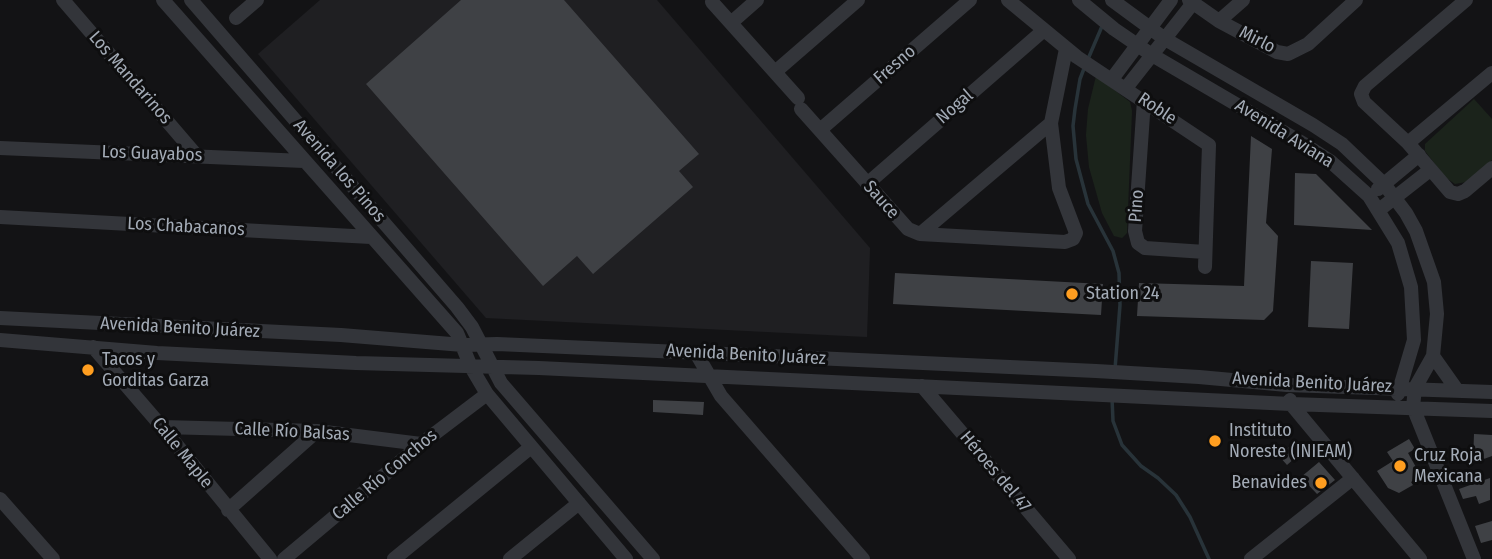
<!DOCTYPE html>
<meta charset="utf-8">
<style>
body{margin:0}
canvas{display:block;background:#131315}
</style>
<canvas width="1492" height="559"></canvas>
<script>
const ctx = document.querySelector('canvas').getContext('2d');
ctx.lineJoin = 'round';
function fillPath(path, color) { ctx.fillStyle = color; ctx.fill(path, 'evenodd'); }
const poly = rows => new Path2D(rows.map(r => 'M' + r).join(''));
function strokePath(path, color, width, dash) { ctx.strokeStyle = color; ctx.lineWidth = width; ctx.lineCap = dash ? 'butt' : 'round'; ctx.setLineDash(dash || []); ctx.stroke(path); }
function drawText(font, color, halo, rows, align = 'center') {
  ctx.font = font + ' "Fira Sans Condensed",sans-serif'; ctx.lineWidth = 6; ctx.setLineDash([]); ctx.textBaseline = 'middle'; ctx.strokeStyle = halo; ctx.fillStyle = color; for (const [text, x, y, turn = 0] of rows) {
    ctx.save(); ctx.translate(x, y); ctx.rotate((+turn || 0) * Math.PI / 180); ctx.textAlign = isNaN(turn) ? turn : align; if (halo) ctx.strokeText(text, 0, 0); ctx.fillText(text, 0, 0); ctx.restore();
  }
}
fillPath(poly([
 [320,0,657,0,870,248,867,337,486,318,258,54]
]), '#1f1f22');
fillPath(poly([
 [1096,76,1130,102,1132,111,1127,233,1122,238,1114,236,1102,213,1089,167,1086,135,1088,109],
 [1474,99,1492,119,1492,160,1466,182,1455,184,1445,177,1425,151,1425,144]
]), '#1b231b');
strokePath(poly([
 [1088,59,1103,24],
 [1085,66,1080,79,1075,109,1073,126,1076,159,1088,204,1113,251,1119,273,1120,305,1115,369],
 [1112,398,1113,421,1122,445,1141,466,1158,478,1176,495,1190,517,1209,559]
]), '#283339', 3.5);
fillPath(poly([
 [461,0,564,0,699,154,679,171,693,187,593,274,577,256,543,286,366,84],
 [1251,136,1272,149,1266,223,1278,236,1273,311,1264,320,1137,316,1139,283,1244,286],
 [1295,173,1316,174,1372,230,1294,225],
 [1311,261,1353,263,1349,329,1308,327],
 [895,273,1103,284,1101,315,893,304],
 [653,400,704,402,703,415,653,412],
 [1474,434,1492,435,1492,456,1473,463],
 [1409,439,1415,449,1408,453,1421,476,1411,482,1413,485,1399,493,1388,488,1377,471,1393,461,1387,452],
 [1296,440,1305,449,1287,465,1279,456],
 [1319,462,1335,480,1317,494,1301,477],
 [1490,478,1490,500,1479,504,1476,496,1463,499,1459,489],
 [1492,521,1492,540,1481,543,1475,526]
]), '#3f4145');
strokePath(poly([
 [63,0,197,156],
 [163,0,457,333,471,367,487,394,626,559],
 [191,0,457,307,472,327,501,383,653,559],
 [1008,0,1077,57,1209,145,1205,267],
 [1079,0,1114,29,1152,55,1304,144,1330,161,1369,196,1398,243,1411,287,1414,340,1398,394],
 [1112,0,1165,39,1313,125,1342,144,1384,184,1406,213,1416,231,1434,282,1437,314,1433,356,1415,388,1413,407,1474,559],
 [1189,0,1219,21,1277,52,1288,54,1308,44,1356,0],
 [1466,0,1365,86,1361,94,1364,102,1408,143,1450,192,1458,194,1465,191,1492,168],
 [712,2,798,98],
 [236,18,257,0],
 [1219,21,1243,0],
 [732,22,757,0],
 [775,72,858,0],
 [1112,79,1171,0],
 [1126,88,1193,3],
 [1144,100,1135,231,1138,243,1145,248,1205,252],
 [801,109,908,229,920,234,1065,242,1073,239,1076,233,1059,188,1051,123,1066,49],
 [820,130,970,0],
 [1408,143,1492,73],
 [0,148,304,161],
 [867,184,1044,30],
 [1378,189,1419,155],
 [1379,210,1430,170],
 [0,217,371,237],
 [920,234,1051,123],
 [0,318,341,335,463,345,497,344,772,356,1096,371,1199,377,1287,385,1492,392],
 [0,340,157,353,356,363,539,368,1291,404,1492,411],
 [93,347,162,427,270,559],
 [696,353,721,396,863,559],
 [1433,356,1457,390],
 [922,386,1069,559],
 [1290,400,1291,404,1420,559],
 [162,427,317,431,421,444],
 [0,499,53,559],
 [228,510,317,431],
 [284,559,421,444,487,394],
 [394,559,531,447],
 [510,559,579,503],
 [1251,559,1353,478]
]), '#33353a', 14);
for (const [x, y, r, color] of [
 [1072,294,7,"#ff9e20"],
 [88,370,7,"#ff9e20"],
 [1215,441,7,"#ff9e20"],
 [1400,466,7,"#ff9e20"],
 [1321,483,7,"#ff9e20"]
]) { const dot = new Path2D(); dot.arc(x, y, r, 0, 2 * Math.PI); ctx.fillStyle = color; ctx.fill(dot); strokePath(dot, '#0e0e0f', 2.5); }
drawText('18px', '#a3abb6', '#0e0e0f', [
 ["Mirlo",1257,40,27],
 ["Fresno",895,65,-41],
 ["Los Mandarinos",130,78,49],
 ["Nogal",955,107,-41],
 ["Roble",1157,109,34],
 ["Avenida Aviana",1284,134,32],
 ["Los Guayabos",152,154,2],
 ["Avenida los Pinos",339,171,49],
 ["Sauce",881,200,48],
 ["Pino",1137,206,-86],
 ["Los Chabacanos",186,227,3],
 ["Avenida Benito Juárez",180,328,3],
 ["Avenida Benito Juárez",746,355,3],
 ["Avenida Benito Juárez",1312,383,3],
 ["Calle Río Balsas",292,432,3],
 ["Calle Maple",182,453,51],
 ["Héroes del 47",995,472,50],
 ["Calle Río Conchos",385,475,-40]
]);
drawText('18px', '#a3abb6', '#0e0e0f', [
 ["Station 24",1086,294],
 ["Tacos y",102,360],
 ["Gorditas Garza",102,381],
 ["Instituto",1229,431],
 ["Noreste (INIEAM)",1229,452],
 ["Cruz Roja",1414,456],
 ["Mexicana",1414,477],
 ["Benavides",1307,483,"right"]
], 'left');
</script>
